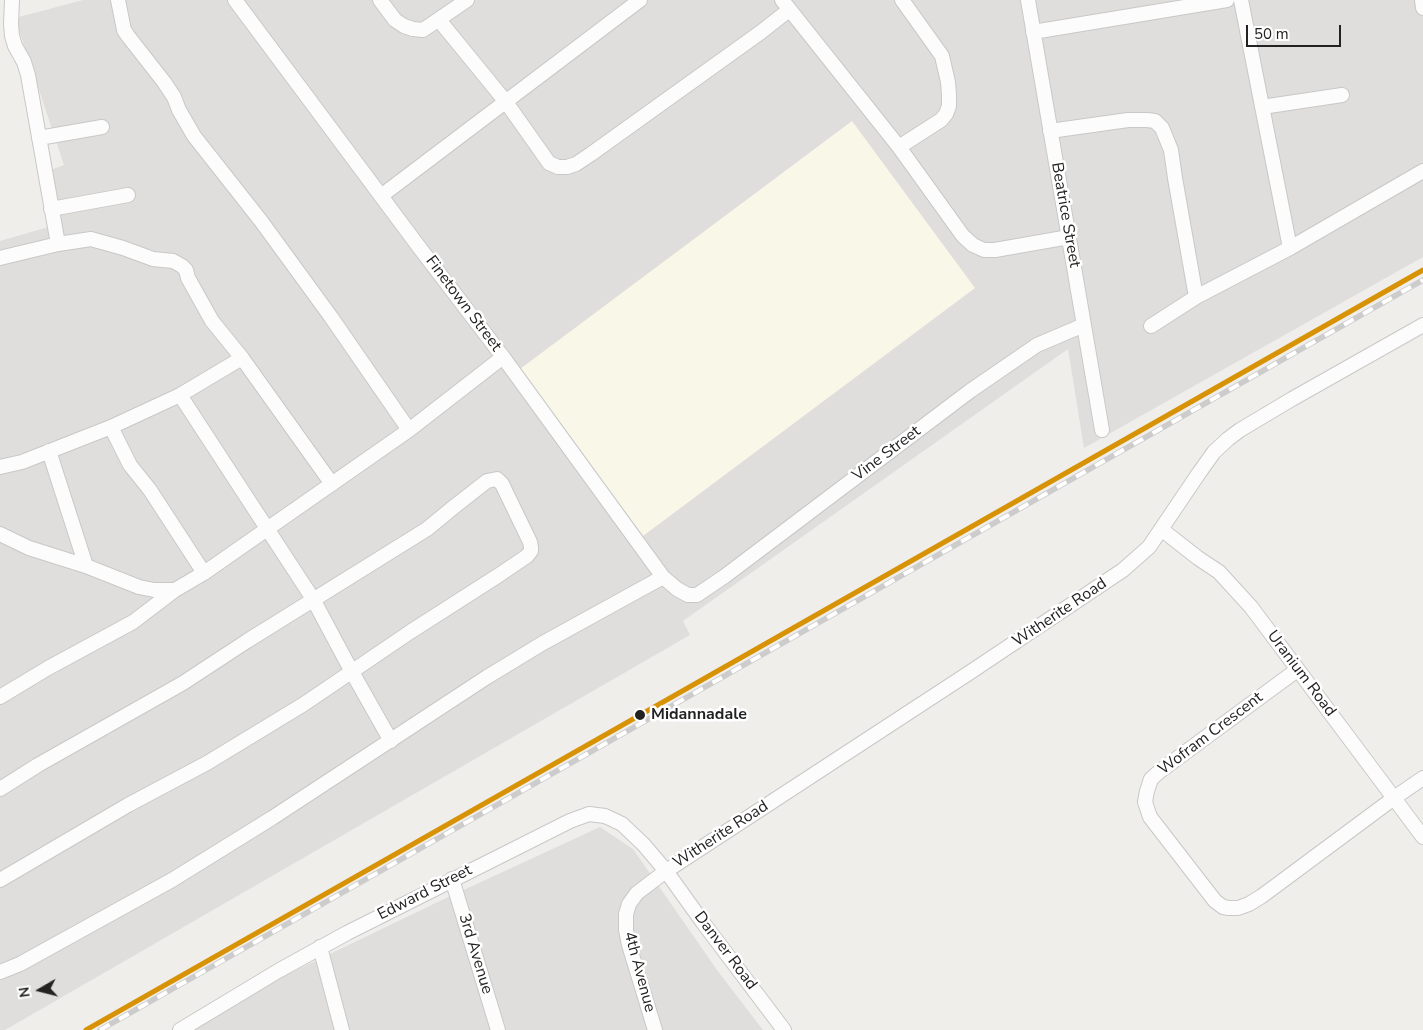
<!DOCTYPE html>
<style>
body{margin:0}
#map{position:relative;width:1423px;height:1030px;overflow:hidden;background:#f0eeeb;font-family:"Nunito Sans",sans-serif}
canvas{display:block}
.north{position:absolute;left:15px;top:965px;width:50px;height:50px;-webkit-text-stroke:4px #fff;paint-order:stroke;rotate:262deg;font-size:14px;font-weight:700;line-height:20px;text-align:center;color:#222}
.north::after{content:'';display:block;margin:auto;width:18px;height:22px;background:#222;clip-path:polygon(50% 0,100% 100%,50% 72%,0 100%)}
.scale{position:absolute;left:1246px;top:25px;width:95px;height:22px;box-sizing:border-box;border:2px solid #222;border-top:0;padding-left:6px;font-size:15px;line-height:18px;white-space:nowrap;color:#222;-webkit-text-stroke:4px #fff;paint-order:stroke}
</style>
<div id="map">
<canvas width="1423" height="1030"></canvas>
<div class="north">N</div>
<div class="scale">50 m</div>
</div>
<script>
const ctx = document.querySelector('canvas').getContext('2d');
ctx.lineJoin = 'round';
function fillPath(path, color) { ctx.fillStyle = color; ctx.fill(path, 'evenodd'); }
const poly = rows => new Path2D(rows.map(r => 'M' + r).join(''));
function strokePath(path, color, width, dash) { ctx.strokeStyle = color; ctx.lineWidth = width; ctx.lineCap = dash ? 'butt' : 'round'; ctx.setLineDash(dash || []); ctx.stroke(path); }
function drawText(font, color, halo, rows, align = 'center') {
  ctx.font = font + ' "Nunito Sans",sans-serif'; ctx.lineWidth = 5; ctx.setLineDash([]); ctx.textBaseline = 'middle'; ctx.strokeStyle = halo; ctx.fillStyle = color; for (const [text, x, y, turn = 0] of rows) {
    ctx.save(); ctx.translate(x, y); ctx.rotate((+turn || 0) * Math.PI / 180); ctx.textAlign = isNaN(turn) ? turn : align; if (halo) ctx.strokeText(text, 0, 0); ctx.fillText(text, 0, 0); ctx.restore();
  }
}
fillPath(poly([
 [83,0,1423,0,1423,257,1084,448,1068,349,683,621,690,635,5,1030,0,1030,0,241,55,225,45,172,64,165,15,18],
 [600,827,633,849,717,970,763,1030,172,1030,442,900]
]), '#dfdedc');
fillPath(poly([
 [852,121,975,288,643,536,520,369]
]), '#f8f7e8');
const minor = poly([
 [12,0,11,24,12,36,15,46,24,62,28,75,58,244],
 [118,0,124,30,128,36,164,82,174,97,179,110,194,136,261,221,331,317,409,430],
 [235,0,419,247,503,357,663,577,677,589,688,595,697,595,725,576,970,391,1037,345,1084,325],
 [380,0,395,20,404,26,413,29,423,30,467,0],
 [782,0,899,147,963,236,973,245,984,250,995,250,1069,237],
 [1028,0,1102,430],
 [1241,0,1290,248],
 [1422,0,1423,8],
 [439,20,506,102,549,163,558,167,567,167,576,164,591,154,761,32,789,10],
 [1033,32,1227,0],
 [1262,107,1342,95],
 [1050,131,1128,120,1147,120,1155,121,1162,128,1171,150,1175,178,1196,297,1290,248,1423,171],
 [39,138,102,127],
 [899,147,941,120,946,114,949,106,949,95,948,82,942,56,902,0],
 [381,196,640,0],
 [51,209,128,195],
 [0,258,58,244,91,239,123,248,153,259,173,261,182,266,186,270,188,278,212,321,242,358,332,484],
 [1151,326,1196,297],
 [180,395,313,599,352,672,391,741],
 [111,427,130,465,150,490,204,573],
 [49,451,86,566],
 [0,467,22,462,111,427,180,395,242,358],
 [1161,529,1198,558,1219,572,1251,607,1423,837],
 [0,534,29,548,86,566,139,587,154,590,175,590],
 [1297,670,1160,771,1151,779,1147,791,1145,802,1150,817,1215,901,1223,907,1229,908,1238,908,1249,904,1262,896,1394,798,1423,778],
 [0,697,48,668,133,622,175,590,204,573,409,430,503,357],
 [0,789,38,765,183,683,247,641,427,529,455,506,487,481,497,479,502,484,530,542,531,547,531,551,527,556,499,575,410,632,304,704,207,763,128,805,0,880],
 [452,879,498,1030],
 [320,947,342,1030],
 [0,972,20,964,172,880,272,818,487,677,543,643,663,577],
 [180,1030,278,971,347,933,570,821,589,814,605,816,622,824,644,845,666,871,704,924,784,1030],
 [655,1030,629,945,626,930,626,914,629,904,637,893,666,871,969,673,1123,570,1149,547,1199,473,1214,452,1228,439,1240,430,1292,399,1423,325]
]);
strokePath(minor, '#c9c8c7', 16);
strokePath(minor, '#fdfcfc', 14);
const rail = poly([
 [100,1030,1423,280]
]);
strokePath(rail, '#ccc', 5.5);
strokePath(rail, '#fff', 4, [11]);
strokePath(poly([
 [86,1030,1423,270]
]), '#d79205', 5);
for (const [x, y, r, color] of [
 [640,715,6,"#222"]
]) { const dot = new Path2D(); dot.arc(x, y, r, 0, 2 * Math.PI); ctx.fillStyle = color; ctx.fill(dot); strokePath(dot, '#fff', 2); }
drawText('16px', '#222', '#fff', [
 ["Beatrice Street",1065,215,80],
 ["Finetown Street",463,304,53],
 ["Vine Street",887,454,-37],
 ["Witherite Road",1060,613,-34],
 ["Uranium Road",1301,674,53],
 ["Wofram Crescent",1211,734,-37],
 ["Witherite Road",721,835,-33],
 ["Edward Street",425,893,-27],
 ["Danver Road",725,951,53],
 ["3rd Avenue",475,954,73],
 ["4th Avenue",639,972,75]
]);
drawText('bold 16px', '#222', '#fff', [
 ["Midannadale",651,715]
], 'left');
</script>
